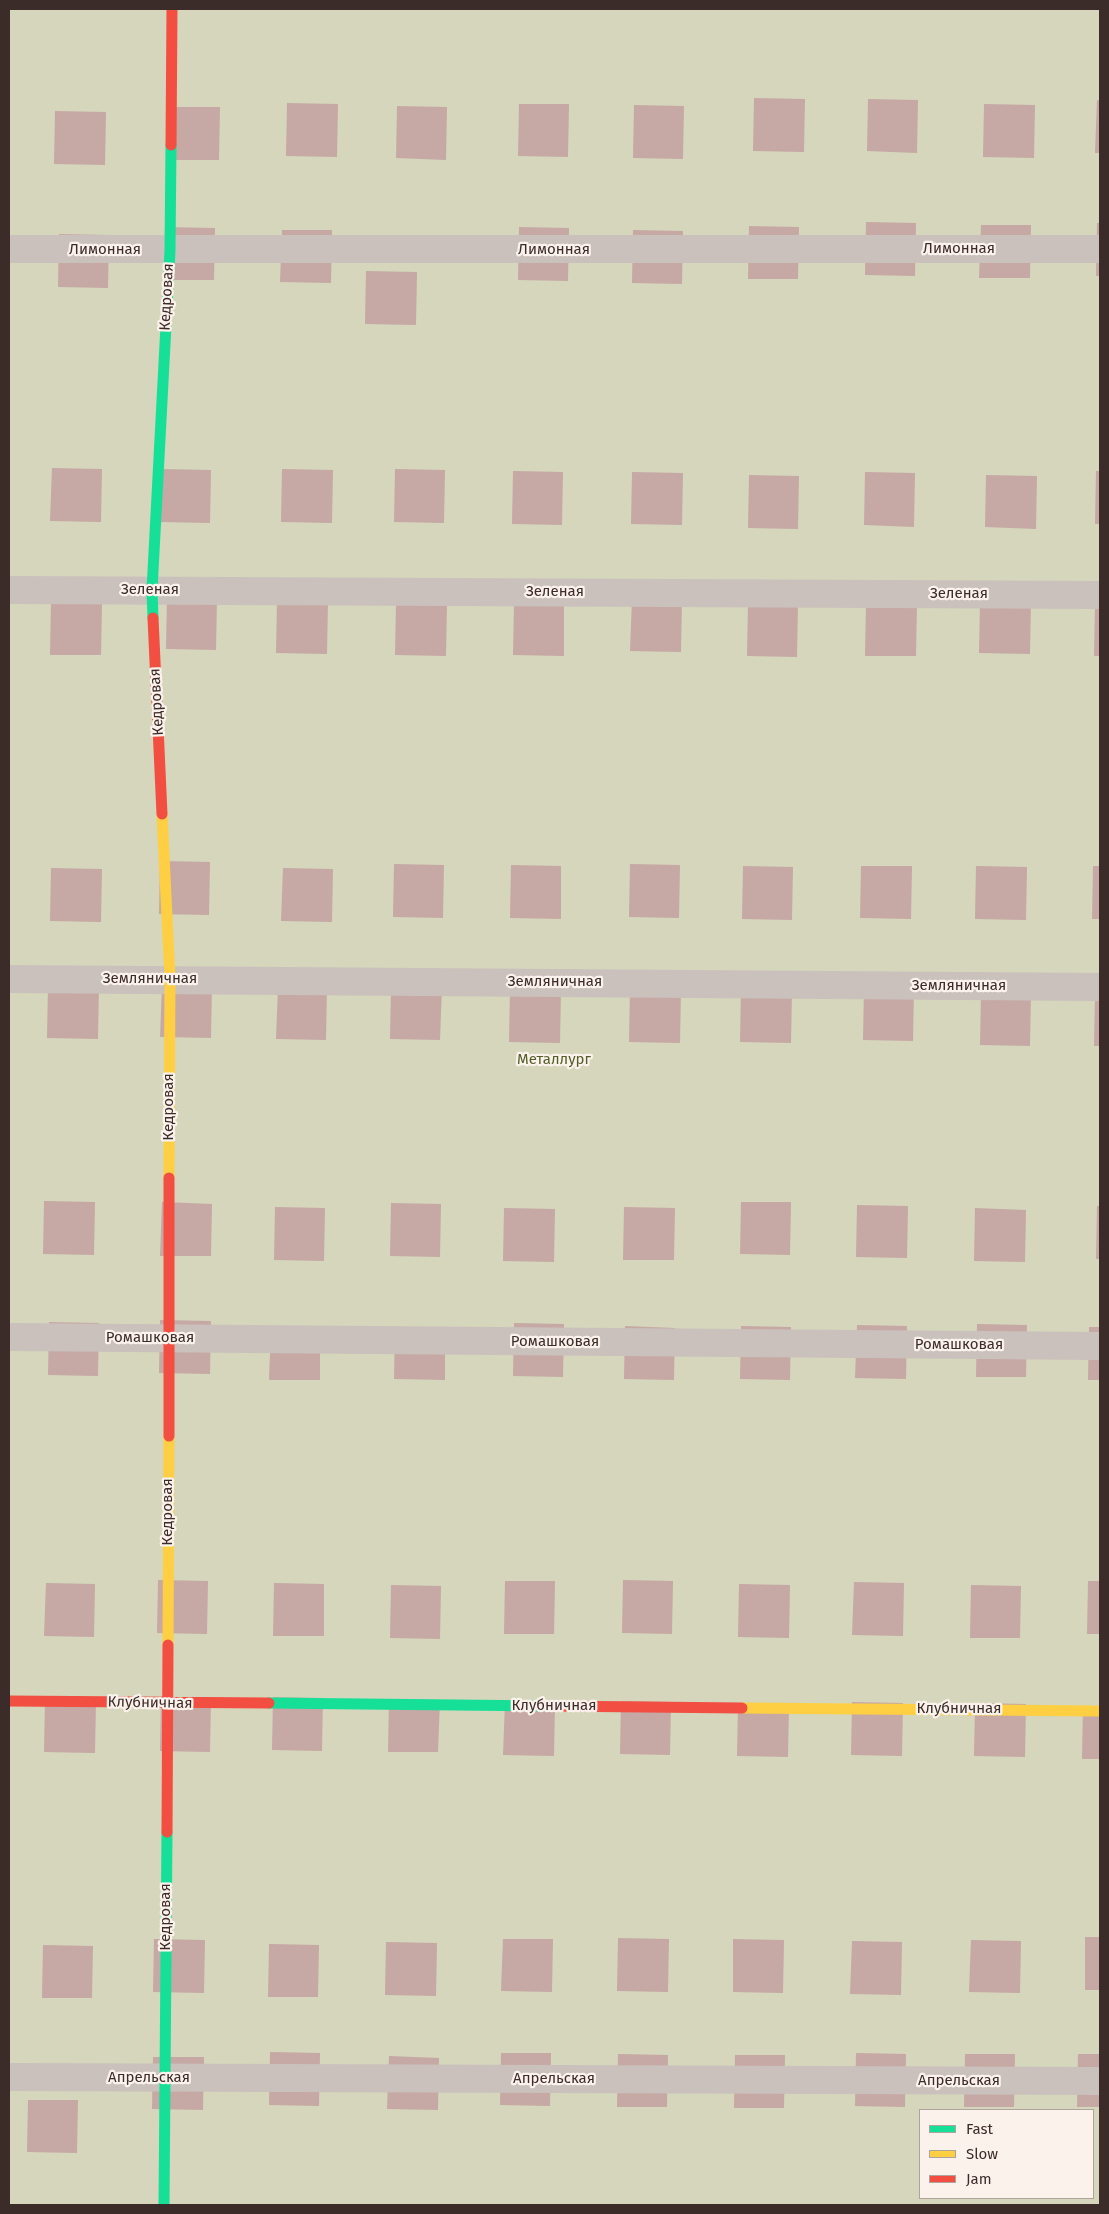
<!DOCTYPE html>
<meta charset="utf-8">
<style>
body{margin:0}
#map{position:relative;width:1109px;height:2214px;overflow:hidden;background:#f0e8e4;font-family:"Fira Sans",sans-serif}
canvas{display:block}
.frame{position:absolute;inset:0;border:10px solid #3c2c29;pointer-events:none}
.legend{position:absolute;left:919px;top:2109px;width:175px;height:90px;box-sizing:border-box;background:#fcf2ec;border:1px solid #afa39e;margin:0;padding:6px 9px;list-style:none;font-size:15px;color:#3c2c29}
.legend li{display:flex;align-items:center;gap:10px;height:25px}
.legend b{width:25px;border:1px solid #afa39e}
</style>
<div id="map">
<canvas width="1109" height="2214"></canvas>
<div class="frame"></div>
<ul class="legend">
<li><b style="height:6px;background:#16e098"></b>Fast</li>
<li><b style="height:6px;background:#ffcf43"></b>Slow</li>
<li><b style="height:6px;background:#f24e42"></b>Jam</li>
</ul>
</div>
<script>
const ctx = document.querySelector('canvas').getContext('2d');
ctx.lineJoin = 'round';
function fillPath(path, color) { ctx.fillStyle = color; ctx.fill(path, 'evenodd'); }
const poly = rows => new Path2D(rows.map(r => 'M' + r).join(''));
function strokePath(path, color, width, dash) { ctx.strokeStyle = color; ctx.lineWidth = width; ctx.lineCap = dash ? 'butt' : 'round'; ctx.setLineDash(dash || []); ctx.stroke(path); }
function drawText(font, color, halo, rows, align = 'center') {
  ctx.font = font + ' "Fira Sans",sans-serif'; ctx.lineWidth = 4.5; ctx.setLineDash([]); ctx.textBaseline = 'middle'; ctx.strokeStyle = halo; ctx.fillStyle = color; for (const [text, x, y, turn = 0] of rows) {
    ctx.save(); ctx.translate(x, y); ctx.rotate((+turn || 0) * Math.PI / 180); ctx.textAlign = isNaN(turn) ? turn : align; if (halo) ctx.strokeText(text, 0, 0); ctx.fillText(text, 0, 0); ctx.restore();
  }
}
fillPath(poly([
 [9,9,1100,9,1100,2205,9,2205],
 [920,2110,1093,2110,1093,2198,920,2198]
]), '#d5d6bc');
fillPath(poly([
 [754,98,805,99,804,152,753,151],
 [868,99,918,100,917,153,867,151],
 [1097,100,1100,101,1100,153,1095,153],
 [287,103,338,104,337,157,286,156],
 [519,104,569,104,568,157,518,156],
 [984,104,1035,105,1034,158,983,157],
 [634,105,684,106,683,159,633,158],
 [397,106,447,107,446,160,396,158],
 [169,107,220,107,219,160,168,160],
 [55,111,106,112,105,165,54,164],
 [866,222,916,223,915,276,865,275],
 [1097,223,1100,223,1100,276,1096,276],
 [981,225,1031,225,1030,278,979,278],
 [749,226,799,227,798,279,748,279],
 [165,227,215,228,214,280,164,280],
 [519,227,569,228,568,281,518,280],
 [282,230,332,230,331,283,280,282],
 [633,230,683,231,682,284,632,283],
 [59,234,109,235,108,288,58,287],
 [366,271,417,272,416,325,365,324],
 [52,468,102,469,101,522,50,521],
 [161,469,211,470,210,523,160,522],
 [282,469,333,470,332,523,281,522],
 [395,469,445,470,444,523,394,522],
 [513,471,563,472,562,525,512,524],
 [1096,471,1100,471,1100,524,1095,524],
 [632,472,683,473,682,525,631,524],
 [865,472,915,473,914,527,864,525],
 [749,475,799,476,798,529,748,528],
 [986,475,1037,476,1036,529,985,527],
 [167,597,217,598,216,650,166,649],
 [632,599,682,599,681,652,630,651],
 [277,600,328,601,327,654,276,653],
 [980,600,1031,601,1030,654,979,653],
 [51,602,102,603,101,655,50,655],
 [396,602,447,604,446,656,395,655],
 [514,602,564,603,564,656,513,655],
 [748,603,798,604,797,657,747,656],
 [866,603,917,604,916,656,865,656],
 [1095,603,1100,603,1100,656,1094,656],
 [160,861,210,862,209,915,159,914],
 [394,864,444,865,443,918,393,917],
 [630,864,680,865,679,918,629,917],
 [511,865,561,866,561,919,510,918],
 [743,866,793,867,792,920,742,919],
 [861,866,912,866,911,919,860,918],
 [976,866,1027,867,1026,920,975,919],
 [1093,866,1100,866,1100,919,1092,919],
 [51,868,102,869,101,922,50,921],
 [283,868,333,869,332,922,281,921],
 [162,984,212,985,211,1038,160,1037],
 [48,985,99,986,98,1039,47,1038],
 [391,986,442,987,440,1040,390,1039],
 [278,987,327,987,326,1040,276,1039],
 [864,988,914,988,913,1041,863,1040],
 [510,989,561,990,560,1043,509,1042],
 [630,989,681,990,680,1043,629,1042],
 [741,989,792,990,791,1043,740,1042],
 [981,992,1031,993,1030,1046,980,1045],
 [1095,993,1100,993,1100,1046,1094,1046],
 [44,1201,95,1202,94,1255,43,1254],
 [162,1202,212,1204,211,1256,160,1256],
 [741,1202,791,1202,790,1255,740,1254],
 [391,1203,441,1204,440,1257,390,1256],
 [857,1205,908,1206,907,1258,856,1257],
 [1097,1206,1100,1206,1100,1259,1096,1259],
 [275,1207,325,1208,324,1261,274,1260],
 [624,1207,675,1208,674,1260,623,1260],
 [504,1208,555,1209,554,1262,503,1261],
 [975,1208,1026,1210,1025,1262,974,1261],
 [160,1320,211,1321,210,1374,159,1373],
 [49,1322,99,1323,98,1376,48,1375],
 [514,1323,564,1324,563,1377,513,1376],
 [977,1324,1027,1325,1026,1377,976,1377],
 [857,1325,907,1326,906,1379,855,1378],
 [625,1326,675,1328,674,1380,624,1379],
 [741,1326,791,1327,790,1380,740,1379],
 [271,1327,320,1327,320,1380,269,1380],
 [395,1327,445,1328,445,1380,394,1379],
 [1089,1327,1100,1327,1100,1380,1088,1380],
 [158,1580,208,1581,207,1634,157,1633],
 [623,1580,673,1581,672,1634,622,1633],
 [505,1581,555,1581,554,1634,504,1634],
 [1088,1581,1100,1581,1100,1634,1087,1634],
 [854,1582,904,1583,903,1636,852,1635],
 [46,1583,95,1584,94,1637,44,1636],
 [274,1583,324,1584,324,1636,273,1636],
 [739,1584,790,1585,789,1638,738,1637],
 [391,1585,441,1586,440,1639,390,1638],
 [971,1585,1021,1586,1020,1638,970,1638],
 [273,1697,323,1698,322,1751,272,1750],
 [161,1698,211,1699,210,1752,160,1751],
 [45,1699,96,1700,95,1753,44,1752],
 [389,1699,440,1700,438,1752,388,1752],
 [621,1701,671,1702,670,1755,620,1754],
 [505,1702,555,1703,554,1756,503,1755],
 [852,1702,903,1703,902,1756,851,1755],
 [738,1703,789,1704,788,1757,737,1756],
 [975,1703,1026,1704,1025,1757,974,1756],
 [1083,1706,1100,1707,1100,1759,1082,1759],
 [1085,1937,1100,1937,1100,1990,1085,1990],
 [618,1938,669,1939,668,1992,617,1991],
 [154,1939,205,1940,204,1993,153,1992],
 [503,1939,553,1939,552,1992,501,1991],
 [733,1939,784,1940,783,1993,733,1992],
 [971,1940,1021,1941,1020,1993,969,1992],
 [852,1941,902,1942,901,1995,850,1994],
 [386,1942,437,1943,436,1996,385,1995],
 [269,1944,319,1945,318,1997,268,1997],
 [43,1945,93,1946,92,1998,42,1998],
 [270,2052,320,2053,319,2106,269,2105],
 [501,2053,551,2053,550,2106,500,2105],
 [856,2053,906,2054,905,2107,855,2106],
 [618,2054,668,2055,667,2107,617,2107],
 [965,2054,1015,2054,1014,2107,964,2107],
 [1078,2054,1100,2054,1100,2107,1077,2107],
 [735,2055,785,2055,784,2108,734,2108],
 [389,2056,439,2058,438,2110,387,2109],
 [153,2057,204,2057,203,2110,152,2109],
 [28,2100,78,2100,77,2153,27,2152]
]), '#c6a8a4');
strokePath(poly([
 [9,249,1100,249],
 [9,590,1100,595],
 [9,979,1100,987],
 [9,1337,1100,1346],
 [9,2077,1100,2081]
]), '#cac0bc', 28);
strokePath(poly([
 [153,618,152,590,170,250,171,145],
 [269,1703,549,1706],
 [164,2205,167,1832]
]), '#16e098', 11);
strokePath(poly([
 [162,814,170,979,169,1178],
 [168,1645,169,1436],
 [742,1708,1100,1711]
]), '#ffcf43', 11);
strokePath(poly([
 [171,145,172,9],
 [153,618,162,814],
 [169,1436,169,1178],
 [9,1701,269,1703],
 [549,1706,742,1708],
 [167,1832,168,1645]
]), '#f24e42', 11);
drawText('15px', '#3c2c29', '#fcf2ec', [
 ["Лимонная",959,249],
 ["Лимонная",105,250],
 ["Лимонная",554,250],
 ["Кедровая",167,297,-87],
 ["Зеленая",150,590],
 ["Зеленая",555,592],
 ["Зеленая",959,594],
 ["Кедровая",157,702,-93],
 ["Земляничная",150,979],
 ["Земляничная",555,982],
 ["Земляничная",959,986],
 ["Кедровая",169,1107,-90],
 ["Ромашковая",150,1338],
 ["Ромашковая",555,1342],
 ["Ромашковая",959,1345],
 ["Кедровая",168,1512,-90],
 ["Клубничная",150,1703,1],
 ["Клубничная",554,1706],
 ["Клубничная",959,1709],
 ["Кедровая",166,1917,-90],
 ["Апрельская",149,2078],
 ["Апрельская",554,2079],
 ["Апрельская",959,2081]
]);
drawText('15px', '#525d29', '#fcf2ec', [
 ["Металлург",554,1060]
]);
</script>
